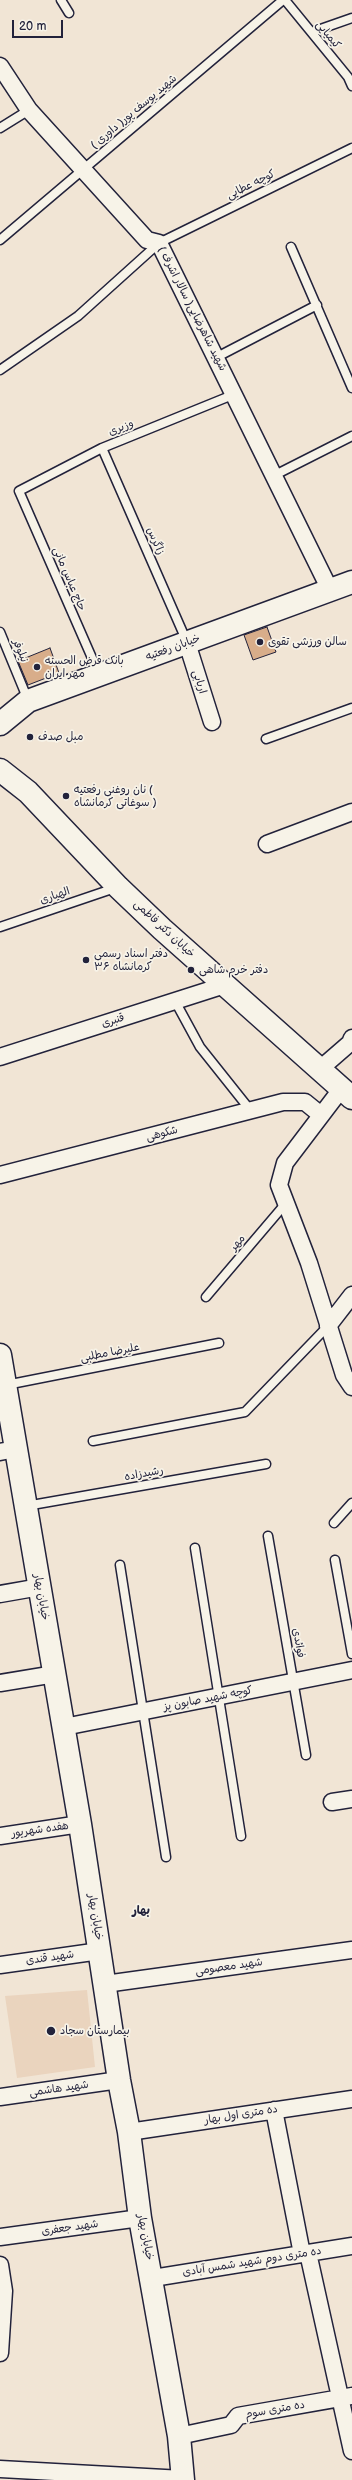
<!DOCTYPE html>
<meta charset="utf-8">
<style>
body{margin:0}
#map{position:relative;width:352px;height:2480px;overflow:hidden;background:#f1e5d5;font-family:"Balsamiq Sans",sans-serif}
canvas{display:block}
.scale{position:absolute;left:12px;top:20px;width:51px;height:18px;box-sizing:border-box;border:2px solid #22223b;border-top:0;padding-left:5px;font-size:12px;line-height:14px;white-space:nowrap;color:#22223b;-webkit-text-stroke:3px #f7f3e8;paint-order:stroke}
</style>
<div id="map">
<canvas width="352" height="2480"></canvas>
<div class="scale">20 m</div>
</div>
<script>
const ctx = document.querySelector('canvas').getContext('2d');
ctx.lineJoin = 'round';
function fillPath(path, color) { ctx.fillStyle = color; ctx.fill(path, 'evenodd'); }
const poly = rows => new Path2D(rows.map(r => 'M' + r).join(''));
function strokePath(path, color, width, dash) { ctx.strokeStyle = color; ctx.lineWidth = width; ctx.lineCap = dash ? 'butt' : 'round'; ctx.setLineDash(dash || []); ctx.stroke(path); }
function drawText(font, color, halo, rows, align = 'center') {
  ctx.font = font + ' "Balsamiq Sans","Playpen Sans Arabic",sans-serif'; ctx.lineWidth = 3.5; ctx.setLineDash([]); ctx.textBaseline = 'middle'; ctx.strokeStyle = halo; ctx.fillStyle = color; for (const [text, x, y, turn = 0] of rows) {
    ctx.save(); ctx.translate(x, y); ctx.rotate((+turn || 0) * Math.PI / 180); ctx.textAlign = isNaN(turn) ? turn : align; if (halo) ctx.strokeText(text, 0, 0); ctx.fillText(text, 0, 0); ctx.restore();
  }
}
fillPath(poly([
 [87,1990,95,2067,17,2078,5,1996]
]), '#ead4be');
const building = poly([
 [267,627,276,652,253,660,244,635,267,627],
 [50,648,59,673,28,685,18,661,50,648]
]);
fillPath(building, '#d8ad8a');
strokePath(building, '#22223b', 1);
const lane = poly([
 [61,0,69,13],
 [285,0,348,77,352,86],
 [312,32,352,18],
 [0,128,29,110],
 [0,240,283,0],
 [291,247,352,388],
 [217,357,317,305],
 [0,370,78,316,159,243,352,148],
 [102,448,187,642],
 [275,475,352,436],
 [0,632,28,700],
 [99,674,19,491,102,448,235,394],
 [266,739,352,708],
 [0,927,115,888],
 [175,1001,200,1047,251,1111],
 [206,1297,286,1203],
 [6,1385,219,1343],
 [93,1441,245,1412,328,1326],
 [26,1506,266,1464],
 [334,1523,352,1503],
 [268,1536,306,1755],
 [195,1548,241,1836],
 [335,1560,352,1654],
 [120,1565,166,1857]
]);
const street = poly([
 [0,66,29,110,147,240,159,243,330,590],
 [187,643,212,722],
 [267,844,352,812],
 [0,1057,225,985],
 [320,1069,350,1043,352,1038],
 [342,1088,285,1163,279,1185,309,1263,344,1375,352,1387],
 [0,1175,283,1102,305,1102,321,1115],
 [328,1326,352,1295],
 [0,1452,16,1449],
 [0,1594,40,1587],
 [0,1683,55,1674],
 [64,1727,352,1670],
 [332,1802,352,1799],
 [0,1836,80,1824],
 [0,1965,100,1951],
 [105,1984,352,1950],
 [0,2097,119,2080],
 [274,2110,302,2254],
 [129,2132,352,2099],
 [0,2237,140,2218],
 [308,2253,352,2451],
 [0,2265,4,2291,0,2353],
 [153,2278,352,2246],
 [179,2436,231,2425,238,2416,352,2396],
 [0,2469,183,2479]
]);
const secondary = poly([
 [0,724,28,701,352,582],
 [0,770,28,792,118,887,162,929,352,1098],
 [0,1355,80,1824,119,2080,129,2132,140,2218,179,2436,183,2480]
]);
strokePath(lane, '#22223b', 11);
strokePath(street, '#22223b', 19);
strokePath(secondary, '#22223b', 25);
strokePath(lane, '#f7f3e8', 8);
strokePath(street, '#f7f3e8', 16);
strokePath(secondary, '#f7f3e8', 22);
for (const [x, y, r, color] of [
 [260,642,4,"#22223b"],
 [37,667,4,"#22223b"],
 [30,737,4,"#22223b"],
 [66,796,4,"#22223b"],
 [86,960,4,"#22223b"],
 [191,970,4,"#22223b"],
 [51,2031,5,"#22223b"]
]) { const dot = new Path2D(); dot.arc(x, y, r, 0, 2 * Math.PI); ctx.fillStyle = color; ctx.fill(dot); strokePath(dot, '#f7f3e8', 1.5); }
drawText('11px', '#22223b', '#f7f3e8', [
 ["کیمیایی",328,35,51],
 ["شهید یوسف پور( داوری )",134,112,-40],
 ["کوچه عطایی",251,185,-26],
 ["شهید شاهرضایی( سالار اشرف )",192,309,63],
 ["وزیری",121,428,-22],
 ["زاگرس",155,541,66],
 ["حاج عباس مانی",69,579,67],
 ["خیابان رفعتیه",173,648,-20],
 ["نیلوفر",20,651,68],
 ["اربابی",199,682,73],
 ["الهیاری",55,896,-19],
 ["خیابان دکتر فاطمی",164,929,43],
 ["قنبری",113,1021,-18],
 ["شکوهی",162,1134,-14],
 ["مهر",238,1243,-49],
 ["علیرضا مطلبی",110,1353,-11],
 ["رشیدزاده",144,1474,-10],
 ["خیابان بهار",41,1597,80],
 ["فوائدی",298,1643,80],
 ["کوچه شهید صابون پز",208,1699,-11],
 ["هفده شهریور",40,1830,-8],
 ["خیابان بهار",95,1917,81],
 ["شهید قندی",50,1958,-8],
 ["شهید معصومی",229,1967,-8],
 ["شهید هاشمی",59,2089,-8],
 ["ده متری اول بهار",241,2115,-9],
 ["شهید جعفری",70,2228,-8],
 ["خیابان بهار",145,2237,79],
 ["ده متری دوم شهید شمس آبادی",252,2262,-9],
 ["ده متری سوم",275,2410,-10]
]);
drawText('11px', '#22223b', '#f7f3e8', [
 ["سالن ورزشی تقوی",268,642],
 ["بانک قرض الحسنه",45,661],
 ["مهر ایران",45,674],
 ["مبل صدف",38,737],
 ["نان روغنی رفعتیه (",74,790],
 ["سوغاتی کرمانشاه )",74,803],
 ["دفتر اسناد رسمی",94,954],
 ["۳۶ کرمانشاه",94,967],
 ["دفتر خرم شاهی",199,970],
 ["بیمارستان سجاد",60,2031]
], 'left');
drawText('bold 12px', '#22223b', '#f7f3e8', [
 ["بهار",141,1911]
]);
</script>
